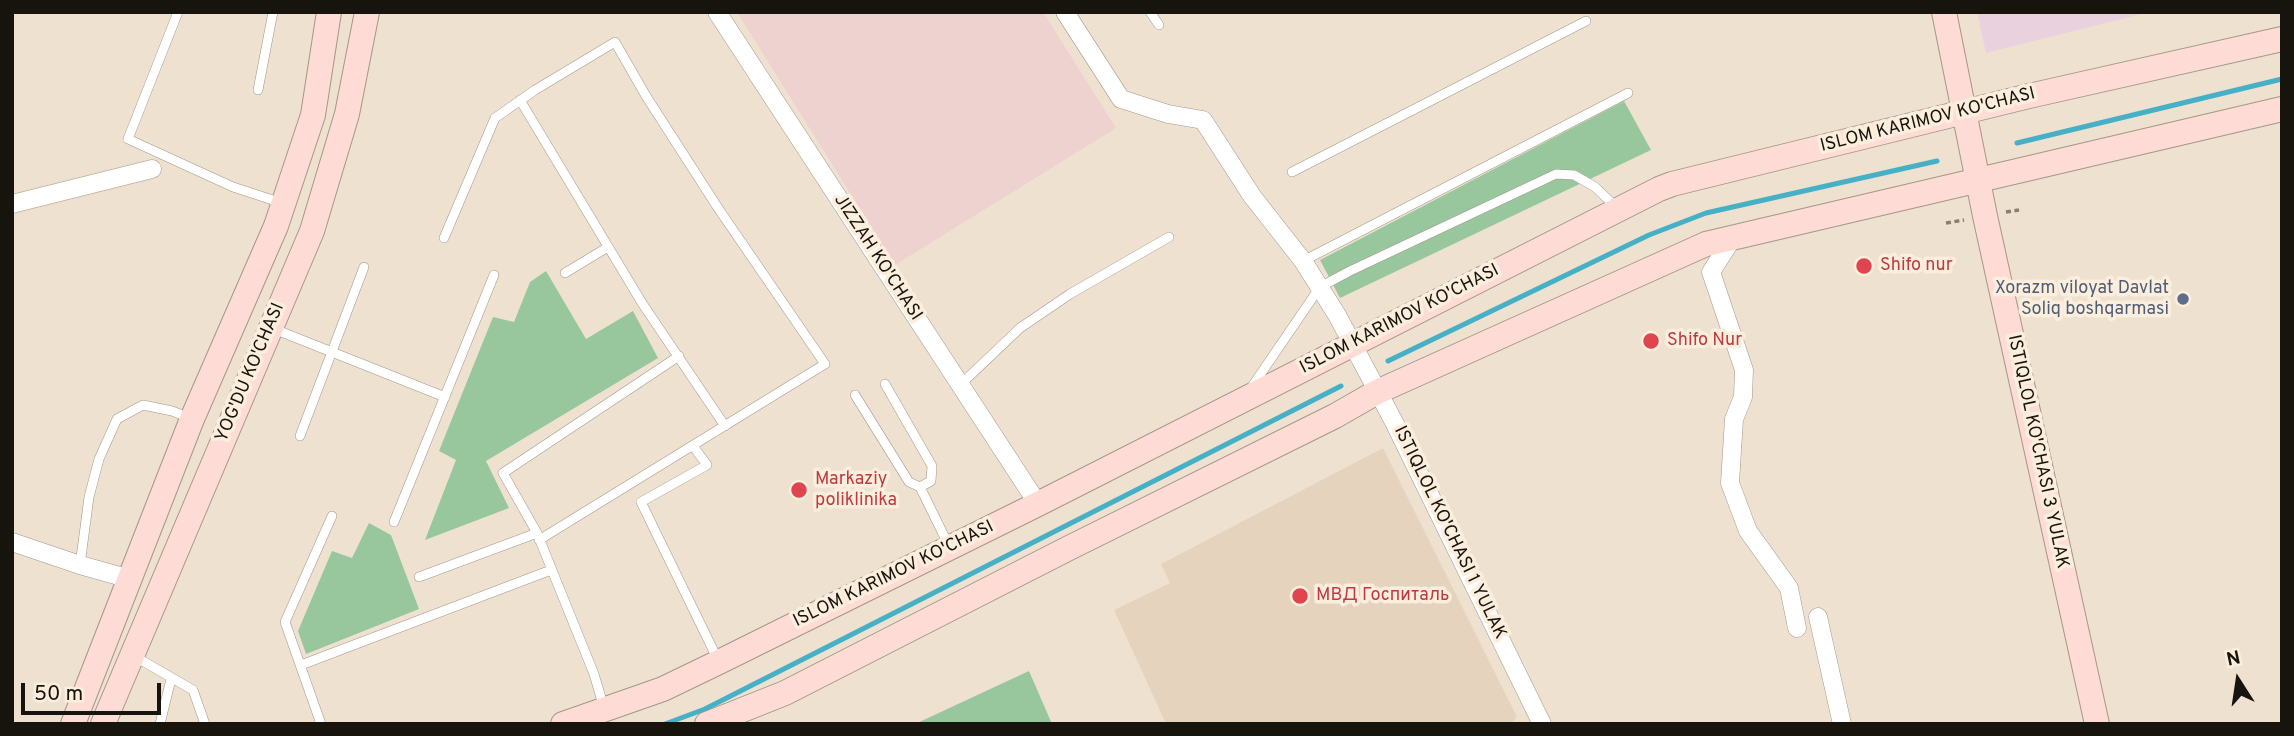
<!DOCTYPE html>
<meta charset="utf-8">
<style>
body{margin:0}
#map{position:relative;width:2294px;height:736px;overflow:hidden;background:#efe1d0;font-family:Overpass,sans-serif}
canvas{display:block}
.frame{position:absolute;inset:0;border:14px solid #17130d;pointer-events:none}
.north{position:absolute;left:2203px;top:645px;width:70px;height:70px;-webkit-text-stroke:5px #fceedd;paint-order:stroke;rotate:348deg;font-size:19px;font-weight:700;line-height:28px;text-align:center;color:#17130d}
.north::after{content:'';display:block;margin:auto;width:24px;height:32px;background:#17130d;clip-path:polygon(50% 0,100% 100%,50% 72%,0 100%)}
.scale{position:absolute;left:21px;top:683px;width:140px;height:32px;box-sizing:border-box;border:4px solid #17130d;border-top:0;padding-left:9px;font-size:21px;line-height:24px;white-space:nowrap;color:#17130d;-webkit-text-stroke:5px #fceedd;paint-order:stroke}
</style>
<div id="map">
<canvas width="2294" height="736"></canvas>
<div class="frame"></div>
<div class="north">N</div>
<div class="scale">50 m</div>
</div>
<script>
const ctx = document.querySelector('canvas').getContext('2d');
ctx.lineJoin = 'round';
function fillPath(path, color) { ctx.fillStyle = color; ctx.fill(path, 'evenodd'); }
const poly = rows => new Path2D(rows.map(r => 'M' + r).join(''));
function strokePath(path, color, width, dash) { ctx.strokeStyle = color; ctx.lineWidth = width; ctx.lineCap = dash ? 'butt' : 'round'; ctx.setLineDash(dash || []); ctx.stroke(path); }
function drawText(font, color, halo, rows, align = 'center') {
  ctx.font = font + ' Overpass,sans-serif'; ctx.lineWidth = 7; ctx.setLineDash([]); ctx.textBaseline = 'middle'; ctx.strokeStyle = halo; ctx.fillStyle = color; for (const [text, x, y, turn = 0] of rows) {
    ctx.save(); ctx.translate(x, y); ctx.rotate((+turn || 0) * Math.PI / 180); ctx.textAlign = isNaN(turn) ? turn : align; if (halo) ctx.strokeText(text, 0, 0); ctx.fillText(text, 0, 0); ctx.restore();
  }
}
fillPath(poly([
 [737,12,1043,12,1116,128,895,265]
]), '#edd2cf');
fillPath(poly([
 [1383,448,1517,717,1511,724,1166,724,1114,610,1170,583,1161,564]
]), '#e6d3bd');
fillPath(poly([
 [1977,12,2150,12,1986,53]
]), '#e9d2dd');
fillPath(poly([
 [1624,101,1651,150,1340,298,1320,260],
 [546,271,586,339,633,311,658,358,486,461,509,508,425,540,456,460,439,451,493,317,514,322,530,282],
 [369,523,391,535,419,609,306,654,298,631,332,551,352,558],
 [1029,671,1052,724,915,724]
]), '#98c79d');
strokePath(poly([
 [2017,143,2282,79],
 [1388,361,1649,235,1706,213,1937,161],
 [665,724,705,709,1341,386]
]), '#46b0c7', 5);
const lane = poly([
 [178,12,128,139,233,187,282,203],
 [1150,12,1159,25],
 [258,90,273,12],
 [520,100,642,303,725,426],
 [1292,172,1586,21],
 [444,238,495,118,535,90,615,42,646,96,718,208,825,364,539,540],
 [1303,261,1628,93],
 [565,273,608,247],
 [274,329,445,397],
 [885,384,932,466,931,481,920,487],
 [960,385,1020,328,1070,294,1169,237],
 [1251,388,1320,287,1350,271,1556,174,1574,175,1595,187,1616,207],
 [855,395,909,482,920,487,949,546],
 [300,436,364,267],
 [693,446,707,465,641,502,718,660],
 [394,522,494,275],
 [80,565,89,497,99,459,117,419,143,405,172,411,190,418],
 [419,577,537,533],
 [134,656,193,690,205,724],
 [301,665,551,570],
 [604,708,594,674,537,533,503,473,679,356],
 [160,724,171,679],
 [321,724,285,622,332,516]
]);
const street = poly([
 [717,12,1038,504],
 [1065,12,1121,99,1168,114,1203,120,1252,196,1303,261,1337,315,1394,422,1542,724],
 [12,204,152,169],
 [1734,236,1711,272,1744,370,1743,397,1734,419,1730,483,1748,531,1789,588,1797,628],
 [12,542,80,565,130,579],
 [1818,617,1842,724]
]);
const secondary = poly([
 [1944,12,1985,216,2097,724],
 [73,724,192,419,276,226,313,115,329,12],
 [103,724,312,231,347,114,367,12],
 [563,724,663,689,719,662,1038,504,1659,189,1672,184,2029,96,2282,39],
 [707,724,785,693,1069,548,1335,416,1377,392,1706,244,2282,109]
]);
strokePath(lane, '#a49788', 10);
strokePath(street, '#a49788', 19);
strokePath(secondary, '#a49788', 26);
strokePath(poly([
 [2006,212,2019,210],
 [1946,223,1964,220]
]), '#887f73', 3.5, [5, 3.5]);
strokePath(lane, '#fff', 9);
strokePath(street, '#fff', 18);
strokePath(secondary, '#fedbd5', 24);
for (const [x, y, r, color] of [
 [1864,266,9,"#e0444e"],
 [2183,299,7,"#5c6f8a"],
 [1651,341,9,"#e0444e"],
 [799,490,9,"#e0444e"],
 [1300,596,9,"#e0444e"]
]) { const dot = new Path2D(); dot.arc(x, y, r, 0, 2 * Math.PI); ctx.fillStyle = color; ctx.fill(dot); strokePath(dot, '#fceedd', 2.5); }
drawText('18px', '#17130d', '#fceedd', [
 ["ISLOM KARIMOV KO'CHASI",1928,121,-14],
 ["JIZZAH KO'CHASI",877,258,57],
 ["ISLOM KARIMOV KO'CHASI",1400,320,-27],
 ["YOG'DU KO'CHASI",251,373,-67],
 ["ISTIQLOL KO'CHASI 3 YULAK",2037,452,78],
 ["ISTIQLOL KO'CHASI 1 YULAK",1449,533,64],
 ["ISLOM KARIMOV KO'CHASI",894,575,-26]
]);
drawText('18px', '#be3a42', '#fceedd', [
 ["Shifo nur",1880,266],
 ["Shifo Nur",1667,341],
 ["Markaziy",815,480],
 ["poliklinika",815,501],
 ["МВД Госпиталь",1316,596]
], 'left');
drawText('18px', '#4e5e75', '#fceedd', [
 ["Xorazm viloyat Davlat",2169,289],
 ["Soliq boshqarmasi",2169,310]
], 'right');
</script>
